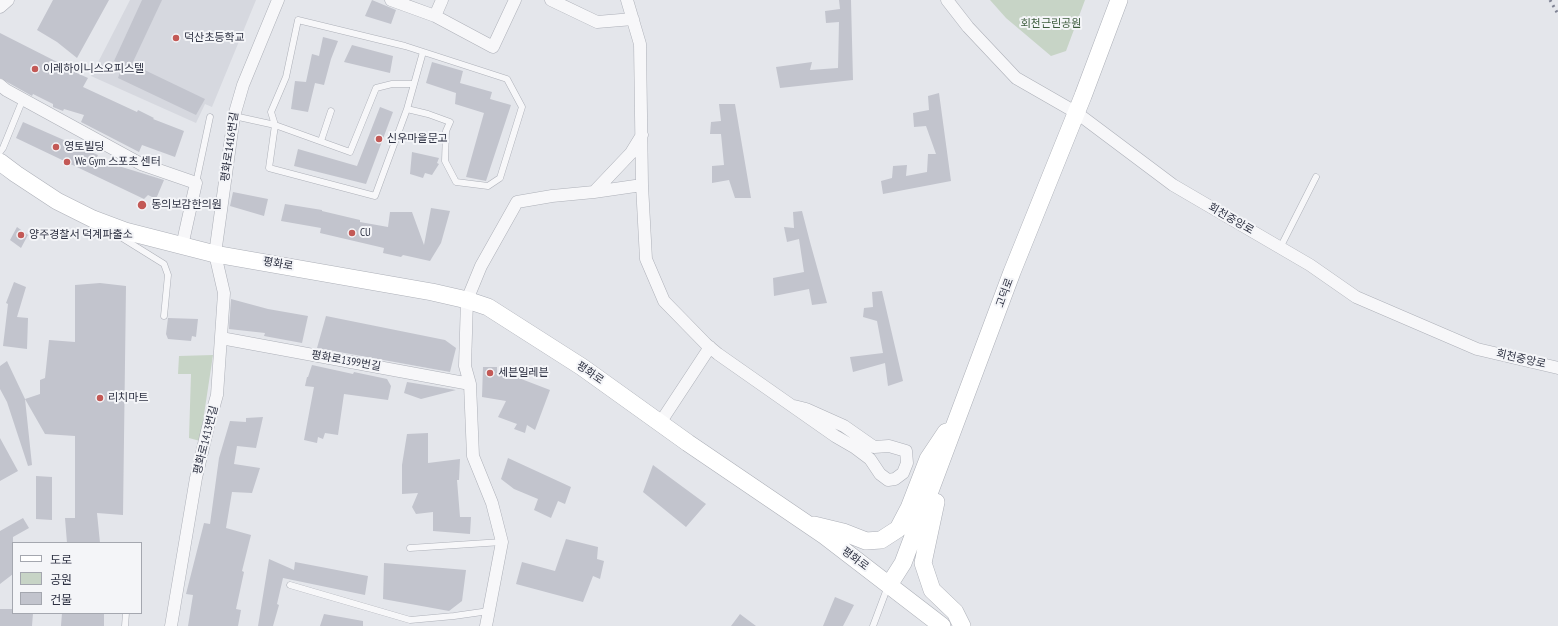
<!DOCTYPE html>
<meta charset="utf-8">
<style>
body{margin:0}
#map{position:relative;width:1558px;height:626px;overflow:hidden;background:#e4e6eb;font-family:"PT Sans Narrow","Noto Sans KR",sans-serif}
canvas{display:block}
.legend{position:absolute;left:12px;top:542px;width:130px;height:72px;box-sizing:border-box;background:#f4f5f8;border:1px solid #a4a7af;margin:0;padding:5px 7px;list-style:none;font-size:12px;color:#2d3142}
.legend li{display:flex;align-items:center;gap:8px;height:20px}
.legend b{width:20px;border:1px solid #a4a7af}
</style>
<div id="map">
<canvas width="1558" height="626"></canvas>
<ul class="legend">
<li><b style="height:5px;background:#fff"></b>도로</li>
<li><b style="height:11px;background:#c7d4c6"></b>공원</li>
<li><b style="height:11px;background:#c2c4cd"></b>건물</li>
</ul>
</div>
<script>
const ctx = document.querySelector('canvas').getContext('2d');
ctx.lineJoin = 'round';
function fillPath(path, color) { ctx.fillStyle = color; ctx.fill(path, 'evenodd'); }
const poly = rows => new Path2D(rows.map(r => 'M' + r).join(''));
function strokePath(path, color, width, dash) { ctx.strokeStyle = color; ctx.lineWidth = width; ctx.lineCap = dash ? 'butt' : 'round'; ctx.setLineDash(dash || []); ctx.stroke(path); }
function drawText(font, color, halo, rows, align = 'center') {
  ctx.font = font + ' "PT Sans Narrow","Noto Sans KR",sans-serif'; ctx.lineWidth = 4; ctx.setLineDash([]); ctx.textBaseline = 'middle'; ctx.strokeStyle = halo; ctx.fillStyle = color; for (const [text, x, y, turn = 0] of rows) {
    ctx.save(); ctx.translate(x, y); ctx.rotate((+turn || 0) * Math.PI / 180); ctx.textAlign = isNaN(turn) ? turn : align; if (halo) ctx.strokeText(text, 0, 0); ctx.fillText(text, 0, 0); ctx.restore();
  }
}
fillPath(poly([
 [130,0,256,0,212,107,205,104,196,123,91,76]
]), '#d6d8df');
fillPath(poly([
 [990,0,1085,0,1066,51,1051,56,1006,18],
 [213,355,200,441,189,438,191,374,178,374,179,356]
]), '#c7d4c6');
fillPath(poly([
 [53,0,109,0,77,58,57,42,37,30],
 [142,0,162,0,132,64,205,99,196,115,118,78,123,64,114,61],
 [372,0,396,10,391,24,365,16],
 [839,0,851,0,853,80,780,88,776,67,812,62,810,70,838,68,839,22,826,23,825,11,840,9],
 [0,33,71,69,70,70,88,78,83,87,137,112,138,110,154,118,153,119,184,131,175,157,142,145,139,152,81,122,84,115,64,109,63,111,53,107,53,104,33,94,32,96,0,78],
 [323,37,338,41,331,59,324,85,315,83,308,112,291,109,295,81,306,82,312,54,319,56],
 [352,45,393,56,390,73,344,62],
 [432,62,463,71,460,83,492,92,490,99,511,105,486,181,466,177,484,113,455,104,456,93,426,83],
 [939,93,951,181,883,194,881,181,892,178,893,166,907,165,906,176,927,172,928,154,936,154,926,126,914,127,913,113,929,110,928,96],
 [719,104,735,104,751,198,735,198,729,180,712,183,712,166,724,165,721,134,710,134,711,122,721,121],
 [380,107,393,112,366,184,294,166,298,149,357,166],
 [23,122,98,155,96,159,164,180,156,199,148,195,144,199,16,138],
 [412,152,439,158,437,163,439,164,432,175,425,173,423,178,410,174],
 [233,192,268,199,264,216,230,206],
 [285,204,322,210,322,211,360,220,360,222,388,227,390,212,412,212,424,245,431,208,450,211,441,243,430,261,403,255,401,257,383,253,384,248,320,233,321,228,281,221],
 [802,211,810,242,827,303,812,305,809,289,774,296,773,278,804,272,799,239,787,242,784,227,794,228,793,212],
 [17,227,28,235,21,248,10,240],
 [14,282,26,287,17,317,28,318,27,349,3,346,8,304,6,303],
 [100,283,126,286,123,515,97,513,100,543,67,543,65,518,75,518,75,436,45,434,25,399,40,394,40,380,45,378,49,340,75,342,75,285],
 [882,291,903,381,888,386,885,363,853,372,850,357,883,353,877,321,863,317,864,308,873,307,872,292],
 [231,299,268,309,308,316,302,343,264,336,265,333,229,329],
 [326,316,445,340,456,348,450,372,317,348],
 [168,318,198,319,196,337,192,336,191,341,168,339,166,334],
 [7,361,25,399,32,465,28,466,7,402,0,389,0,366],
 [312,365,353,374,354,372,387,379,391,386,388,400,344,394,338,435,325,433,323,439,318,437,317,443,304,440,314,387,305,386,307,377,308,377],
 [483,367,497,367,497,372,503,372,550,390,535,430,527,425,525,433,514,429,517,424,498,417,506,401,482,397],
 [407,382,456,390,421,399,404,393],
 [263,417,256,448,237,446,234,464,260,468,252,493,232,492,226,528,251,535,242,571,244,572,236,609,241,610,238,626,188,626,193,595,186,594,204,523,210,524,219,458,230,421,246,422,246,418],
 [428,433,428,463,460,459,459,480,457,480,460,517,471,517,470,534,433,531,433,512,416,514,412,507,418,493,402,494,402,465,407,434],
 [0,438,18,471,0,481],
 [508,458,571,487,565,504,558,501,551,518,534,510,538,499,514,489,501,479],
 [653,465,706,504,686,527,643,492],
 [36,476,52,477,52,520,36,519],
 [23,518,29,528,13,537,13,574,0,584,0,531],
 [566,539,598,547,597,559,604,561,600,579,593,576,583,602,516,584,522,562,555,571],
 [269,559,294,570,295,562,368,576,365,595,283,578,277,604,279,605,273,626,258,626],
 [384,563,466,570,462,601,449,611,383,599],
 [835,597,854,605,843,626,823,626],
 [0,609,13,609,13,613,33,613,32,626,0,626],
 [62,613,104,613,104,626,61,626],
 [324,614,363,621,363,626,320,626],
 [740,614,756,626,731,626]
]), '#c2c4cd');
const service = poly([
 [407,109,428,114,450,122,446,131,445,161,456,182,488,186,500,178,522,107,507,79,405,46,298,20,286,77,271,112,275,125,269,168,375,196,407,109,423,52],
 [234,116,275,125,350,152,376,88,392,84,414,84],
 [321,141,331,111],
 [0,152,3,148,23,99],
 [196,183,210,117],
 [119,236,164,264,168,275,164,316],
 [1280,248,1316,177],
 [410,548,502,542],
 [290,585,410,620,454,616,489,611],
 [125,626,126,613],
 [873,626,888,586]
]);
const minor = poly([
 [391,0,435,16,442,0],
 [551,0,597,22,633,19],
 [627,0,640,44,642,185,646,259,664,301,706,344,718,354,835,436,854,447,870,459,880,474,888,480,895,479,903,473,907,463,906,451,889,446,874,447,844,426,806,409,794,406],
 [947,0,968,27,1016,78,1077,113,1173,185,1310,265,1356,297,1477,349,1558,368],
 [0,7,8,0],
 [435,16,493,47,515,0],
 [0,85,6,90,141,164,196,183,182,246],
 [594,192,642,185],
 [221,338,470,384],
 [660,423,710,347],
 [171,626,196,478,208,427,217,395,224,293,215,254,234,116,243,85,278,0],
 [486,626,502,542,492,503,473,456,470,384,465,366,467,300,481,266,517,202,552,196,594,192,631,153,642,135]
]);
const secondary = poly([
 [0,162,16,174,57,201,93,219,125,231,215,254,432,292,467,300,488,307,582,367,688,443,825,536,942,626],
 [936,502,923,563,932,590,955,612,962,626],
 [814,525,843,532,866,541,881,540,898,529,909,508,928,459,946,432],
 [889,585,903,563,1012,272,1083,96,1119,0]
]);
strokePath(service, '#adb0b8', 7);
strokePath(minor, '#adb0b8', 13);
strokePath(secondary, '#adb0b8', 18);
strokePath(service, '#f7f7f9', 6);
strokePath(minor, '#f7f7f9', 12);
strokePath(secondary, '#fff', 17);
strokePath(poly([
 [1550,0,1558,14]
]), '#7f8393', 3, [2, 4]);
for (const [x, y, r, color] of [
 [176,38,4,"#c35956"],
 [35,69,4,"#c35956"],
 [379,139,4,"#c35956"],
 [56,147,4,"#c35956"],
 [67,162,4,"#c35956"],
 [142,205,5,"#c35956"],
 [352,233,4,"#c35956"],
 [21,235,4,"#c35956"],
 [490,373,4,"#c35956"],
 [100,398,4,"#c35956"]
]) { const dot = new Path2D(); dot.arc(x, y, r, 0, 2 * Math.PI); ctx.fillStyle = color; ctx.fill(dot); strokePath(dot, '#f4f5f8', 1.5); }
drawText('11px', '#3c5c3c', '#f4f5f8', [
 ["회천근린공원",1051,24]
]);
drawText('11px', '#2d3142', '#f4f5f8', [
 ["덕산초등학교",184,38],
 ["이레하이니스오피스텔",43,69],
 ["신우마을문고",387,139],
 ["영토빌딩",64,147],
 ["We Gym 스포츠 센터",75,162],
 ["동의보감한의원",151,205],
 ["CU",360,233],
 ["양주경찰서 덕계파출소",29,235],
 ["세븐일레븐",498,373],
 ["리치마트",108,398]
], 'left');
drawText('11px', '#2d3142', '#f4f5f8', [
 ["평화로1416번길",230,147,-82],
 ["회천중앙로",1231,219,30],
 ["평화로",278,264,10],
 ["고덕로",1005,293,-70],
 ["회천중앙로",1521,359,13],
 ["평화로1399번길",346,361,10],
 ["평화로",590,373,35],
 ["평화로1413번길",206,440,-76],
 ["평화로",855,559,37]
]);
</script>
